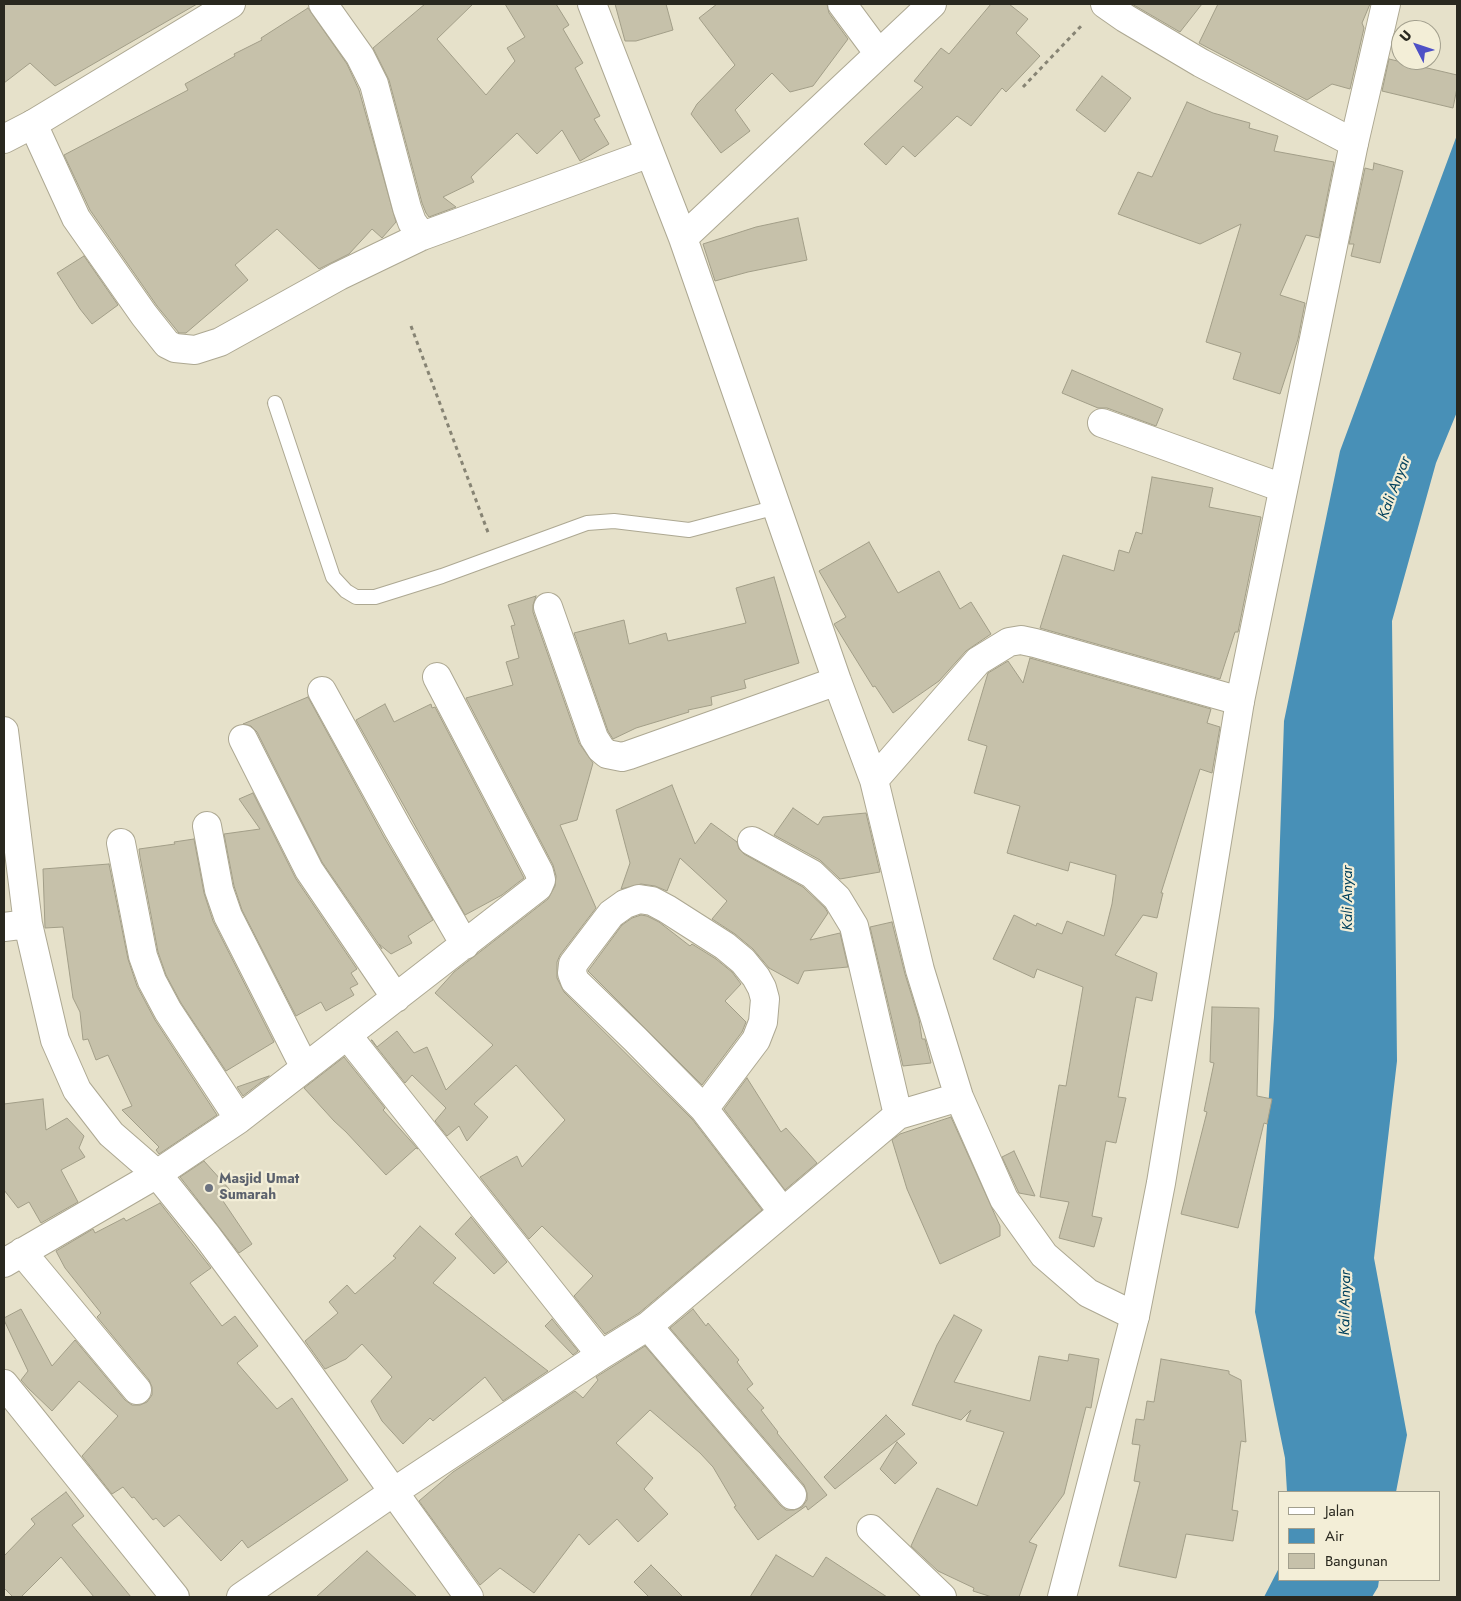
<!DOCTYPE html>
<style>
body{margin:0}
#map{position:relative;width:1461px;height:1601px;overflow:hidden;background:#e6e1ca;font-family:Jost,sans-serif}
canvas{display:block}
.frame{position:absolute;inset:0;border:5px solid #29281f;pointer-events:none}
.legend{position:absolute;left:1278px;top:1491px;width:162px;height:90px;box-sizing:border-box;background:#f3eed7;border:1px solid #a29f8d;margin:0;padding:6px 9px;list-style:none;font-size:15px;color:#29281f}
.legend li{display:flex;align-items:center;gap:10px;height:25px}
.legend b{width:25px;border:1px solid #a29f8d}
.north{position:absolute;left:1391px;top:20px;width:50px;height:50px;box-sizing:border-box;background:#f3eed7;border:1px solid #a29f8d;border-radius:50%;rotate:311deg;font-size:14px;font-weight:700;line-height:20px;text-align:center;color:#29281f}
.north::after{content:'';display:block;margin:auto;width:18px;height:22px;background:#4e50c6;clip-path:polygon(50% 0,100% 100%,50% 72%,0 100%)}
</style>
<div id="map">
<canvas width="1461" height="1601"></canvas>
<div class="frame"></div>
<ul class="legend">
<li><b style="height:6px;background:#fff"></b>Jalan</li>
<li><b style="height:14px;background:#4890b7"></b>Air</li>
<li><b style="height:14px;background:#c6c1aa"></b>Bangunan</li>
</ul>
<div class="north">U</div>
</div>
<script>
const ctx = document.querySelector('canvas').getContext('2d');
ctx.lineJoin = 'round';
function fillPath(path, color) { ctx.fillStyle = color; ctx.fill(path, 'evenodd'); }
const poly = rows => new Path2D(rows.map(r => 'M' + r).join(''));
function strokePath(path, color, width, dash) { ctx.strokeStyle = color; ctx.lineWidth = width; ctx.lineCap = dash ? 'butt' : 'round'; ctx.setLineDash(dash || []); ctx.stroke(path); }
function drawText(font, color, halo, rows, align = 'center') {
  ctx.font = font + ' Jost,sans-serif'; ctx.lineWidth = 4.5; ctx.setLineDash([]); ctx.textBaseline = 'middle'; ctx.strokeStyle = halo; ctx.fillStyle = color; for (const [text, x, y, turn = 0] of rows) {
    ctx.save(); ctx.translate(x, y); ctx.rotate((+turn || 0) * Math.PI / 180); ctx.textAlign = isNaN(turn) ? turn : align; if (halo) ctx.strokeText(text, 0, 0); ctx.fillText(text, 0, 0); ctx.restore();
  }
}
fillPath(poly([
 [1457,135,1457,412,1436,463,1392,621,1397,1061,1374,1258,1407,1435,1396,1492,1287,1492,1285,1458,1255,1312,1274,1017,1284,721,1340,451],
 [1280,1566,1280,1580,1379,1580,1378,1587,1372,1597,1264,1597]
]), '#4890b7');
const building = poly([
 [4,4,197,4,55,86,30,63,4,83,4,4],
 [425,4,473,4,437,39,486,95,515,61,507,48,525,37,505,4,556,4,569,25,563,29,583,63,575,68,600,116,594,119,609,144,580,161,562,130,537,154,517,133,471,177,474,182,443,197,456,207,429,217,426,213,422,203,389,80,373,48,425,4],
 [615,4,666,4,673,30,636,41,625,41,615,4],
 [717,4,827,4,829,13,848,39,813,86,790,92,772,73,735,110,750,131,721,153,691,114,697,104,735,65,699,18,717,4],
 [991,4,1009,4,1028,19,1016,33,1040,56,1006,92,1002,88,971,126,957,116,915,157,903,146,886,165,864,144,923,87,914,81,941,48,949,54,991,4],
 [1132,4,1202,4,1180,32,1132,4],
 [1218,4,1370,4,1362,23,1364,28,1350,89,1332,84,1307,100,1199,43,1218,4],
 [308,8,347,64,359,90,396,222,382,238,372,229,349,254,319,269,277,229,235,265,248,280,186,333,179,333,157,306,90,210,64,155,188,90,185,84,235,56,234,54,262,40,261,38,308,8],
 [1389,59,1457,75,1457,88,1453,108,1382,91,1389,59],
 [1102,76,1131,98,1105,132,1076,110,1102,76],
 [1187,102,1213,113,1250,123,1249,128,1278,136,1274,151,1334,162,1319,238,1306,235,1280,295,1305,303,1298,339,1280,394,1233,379,1241,353,1206,342,1241,224,1200,244,1118,214,1138,172,1152,177,1187,102],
 [1374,163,1403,171,1380,263,1351,256,1354,244,1349,244,1365,168,1373,170,1374,163],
 [798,218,807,260,748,272,715,281,703,244,756,227,798,218],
 [84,256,118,305,92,324,80,309,57,273,84,256],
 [1072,370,1163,409,1156,426,1107,408,1098,408,1062,393,1072,370],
 [1152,477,1213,488,1209,507,1261,517,1238,632,1235,632,1220,679,1040,628,1063,555,1114,571,1119,550,1129,553,1136,532,1142,534,1152,477],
 [869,542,898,593,939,571,960,609,971,602,991,634,966,651,939,681,893,713,875,686,873,687,834,624,846,617,819,571,869,542],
 [774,577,799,663,744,680,746,688,711,697,712,705,688,710,689,712,636,728,613,739,608,731,574,633,624,620,629,644,666,633,668,641,746,623,736,588,774,577],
 [536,596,533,605,533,612,579,743,593,763,577,820,560,825,596,908,560,955,557,962,557,978,564,992,692,1119,762,1210,639,1313,605,1334,574,1296,593,1276,542,1226,529,1239,480,1177,517,1156,522,1167,565,1120,516,1065,474,1104,488,1117,467,1141,459,1126,447,1136,435,1121,446,1108,412,1075,405,1083,371,1040,372,1040,377,1047,397,1031,414,1053,427,1047,446,1090,493,1045,435,993,454,972,548,899,555,886,556,876,553,865,466,698,513,685,506,662,519,658,511,626,515,625,508,605,536,596],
 [1030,658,1211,709,1207,723,1220,727,1212,773,1200,769,1161,893,1163,893,1157,918,1143,915,1115,955,1157,973,1152,1001,1136,997,1118,1097,1126,1098,1116,1143,1106,1141,1092,1216,1102,1218,1094,1247,1059,1238,1069,1202,1040,1197,1059,1085,1066,1086,1083,987,1037,969,1034,978,993,959,1014,915,1036,926,1037,923,1062,934,1067,921,1104,936,1112,904,1116,875,1070,862,1068,871,1007,853,1020,806,974,793,987,746,968,740,988,673,1008,661,1023,683,1030,658],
 [308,697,384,837,433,920,408,936,412,943,391,954,379,944,382,949,322,862,257,732,251,726,243,724,308,697],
 [385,704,394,722,431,704,432,708,435,707,524,878,502,895,465,915,356,720,385,704],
 [672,785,695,844,711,823,737,842,739,849,744,854,803,887,825,908,828,913,810,940,840,933,848,967,804,971,798,984,769,968,753,949,735,934,712,919,727,901,680,858,667,891,655,886,641,884,621,889,630,863,616,810,672,785],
 [253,793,296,879,357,969,351,973,358,984,350,988,354,995,326,1011,321,1002,296,1016,242,910,234,886,224,834,260,829,239,799,253,793],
 [793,808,818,825,823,817,866,813,880,872,840,879,820,860,774,835,793,808],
 [194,839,204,893,213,921,274,1042,226,1071,181,1003,166,975,158,952,140,857,139,849,175,844,174,842,194,839],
 [109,864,128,959,137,986,155,1020,217,1115,159,1154,156,1150,159,1147,122,1110,132,1106,108,1055,96,1060,88,1039,83,1040,80,1012,73,998,63,927,45,928,43,869,109,864],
 [641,915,647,916,659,922,690,946,692,944,716,959,732,972,741,984,725,1001,746,1022,742,1032,702,1085,588,971,622,925,632,918,641,915],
 [892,922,905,974,919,1019,922,1039,925,1039,931,1063,903,1066,870,927,892,922],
 [1212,1007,1259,1008,1257,1096,1272,1099,1267,1124,1264,1123,1238,1228,1181,1214,1207,1112,1204,1111,1214,1063,1210,1062,1212,1007],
 [344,1057,385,1108,383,1110,418,1149,416,1148,386,1175,346,1132,334,1121,304,1088,344,1057],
 [269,1076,243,1096,237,1087,269,1076],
 [747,1078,781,1132,786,1128,817,1163,785,1190,724,1109,747,1078],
 [43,1099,46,1130,67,1118,84,1136,79,1148,85,1157,61,1170,78,1202,41,1223,29,1202,18,1208,4,1190,4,1104,43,1099],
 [951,1117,1000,1226,1000,1236,940,1264,907,1189,892,1140,900,1134,951,1117],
 [1014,1151,1035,1196,1019,1193,1018,1191,1002,1157,1014,1151],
 [204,1161,230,1190,221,1198,252,1244,239,1253,180,1177,204,1161],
 [160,1203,211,1268,190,1283,222,1326,235,1316,258,1346,237,1363,277,1409,292,1398,348,1480,248,1548,242,1540,221,1561,179,1515,164,1527,156,1518,153,1520,134,1497,132,1498,123,1487,112,1494,82,1456,118,1416,79,1381,52,1411,28,1388,21,1380,28,1371,4,1320,4,1318,21,1309,52,1366,75,1340,125,1400,132,1405,140,1405,147,1402,152,1395,152,1387,149,1380,97,1317,101,1313,65,1268,56,1251,93,1229,95,1233,124,1218,126,1221,160,1203],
 [471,1217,507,1262,494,1274,455,1234,471,1217],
 [420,1226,456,1258,433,1283,548,1371,503,1401,485,1377,433,1421,430,1418,403,1444,382,1421,371,1401,392,1377,362,1344,346,1359,325,1369,305,1341,338,1313,329,1302,347,1285,355,1294,396,1258,393,1256,420,1226],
 [693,1309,706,1326,708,1323,739,1360,737,1362,753,1384,747,1389,764,1408,761,1410,778,1432,777,1433,827,1495,808,1510,806,1506,758,1540,734,1507,736,1506,713,1467,700,1453,650,1410,616,1443,653,1478,644,1489,668,1514,638,1542,617,1519,589,1545,579,1534,534,1593,500,1568,480,1585,419,1501,453,1472,575,1391,583,1398,598,1380,596,1377,645,1346,780,1505,786,1510,794,1510,802,1507,807,1500,807,1493,804,1485,670,1328,693,1309],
 [954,1315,982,1330,954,1382,1030,1401,1039,1356,1068,1361,1069,1354,1099,1359,1091,1408,1086,1407,1064,1494,1029,1542,1037,1545,1019,1597,992,1597,973,1591,974,1588,938,1571,911,1546,937,1488,977,1506,1004,1432,966,1421,971,1410,961,1420,912,1405,937,1345,954,1315],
 [552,1319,578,1351,573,1355,545,1326,552,1319],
 [1161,1359,1229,1371,1229,1374,1241,1380,1246,1442,1241,1441,1232,1510,1238,1511,1233,1541,1186,1534,1176,1578,1119,1566,1140,1482,1134,1481,1140,1445,1132,1444,1136,1419,1144,1420,1147,1401,1154,1402,1161,1359],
 [886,1415,905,1434,835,1489,824,1477,886,1415],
 [897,1442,917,1463,895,1484,880,1469,897,1442],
 [66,1492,84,1516,72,1525,131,1597,94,1597,61,1557,21,1597,13,1597,4,1588,4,1556,35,1524,31,1519,66,1492],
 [367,1551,417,1597,316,1597,367,1551],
 [776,1555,813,1577,826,1557,887,1597,750,1597,776,1555],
 [651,1565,683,1597,649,1597,634,1582,651,1565]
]);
fillPath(building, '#c6c1aa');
strokePath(building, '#a29e88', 1);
const service = poly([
 [275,403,333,577,346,591,356,597,375,597,442,576,587,523,614,521,689,530,777,507]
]);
const minor = poly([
 [323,4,360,56,374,84,407,208,412,222,422,236],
 [592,4,683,238,837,681,874,780,920,970,959,1097,1004,1199,1044,1255,1088,1293,1135,1316],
 [842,4,879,54],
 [1105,4,1125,18,1201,63,1354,143],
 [33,124,76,218,144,315,167,344,175,348,195,350,220,342,339,276,422,236,650,153],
 [683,238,932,4],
 [1102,423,1283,488],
 [548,607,594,738,601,749,607,754,622,757,629,755,837,681],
 [322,691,398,829,465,945],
 [4,731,28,924,55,1040,77,1090,111,1134,157,1174,207,1236,299,1360,469,1597],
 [243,739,309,870,396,998],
 [874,780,978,661,1009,642,1021,640,1035,643,1240,701],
 [207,826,219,890,228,916,305,1068],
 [752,841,812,874,837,898,854,926,898,1115],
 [121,843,143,956,152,981,168,1011,239,1119],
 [4,927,28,924],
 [347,1035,601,1355],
 [704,1109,756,1040,763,1022,765,999,762,988,756,977,743,961,725,946,667,909,652,901,639,899,625,904,611,914,573,964,572,973,575,981,635,1039,704,1109,783,1212],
 [22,1252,137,1390],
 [4,1263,157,1174,239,1119,538,887,541,880,539,872,437,677],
 [648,1326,792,1495],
 [4,1384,175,1597],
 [871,1529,942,1597],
 [241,1597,392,1493,601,1355,648,1326,898,1115,959,1097]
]);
const tertiary = poly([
 [4,139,33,124,231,4],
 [1062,1597,1135,1316,1161,1183,1240,701,1354,143,1386,4]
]);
strokePath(service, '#ada892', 16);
strokePath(minor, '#ada892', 30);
strokePath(tertiary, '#ada892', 30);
strokePath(poly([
 [1023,87,1083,24],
 [411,326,489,535]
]), '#878474', 3, [4, 4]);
strokePath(service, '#fff', 14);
strokePath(minor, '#fff', 28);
strokePath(tertiary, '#fff', 28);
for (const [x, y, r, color] of [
 [209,1188,5,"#6b7280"]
]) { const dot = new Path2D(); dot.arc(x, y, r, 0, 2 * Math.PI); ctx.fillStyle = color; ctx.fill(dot); strokePath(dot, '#f3eed7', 2); }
drawText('bold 14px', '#5b616d', '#f3eed7', [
 ["Masjid Umat",219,1180],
 ["Sumarah",219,1196]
], 'left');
drawText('italic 15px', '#00405b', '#f3eed7', [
 ["Kali Anyar",1395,488,-69],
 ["Kali Anyar",1348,898,-90],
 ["Kali Anyar",1346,1303,-89]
]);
</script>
